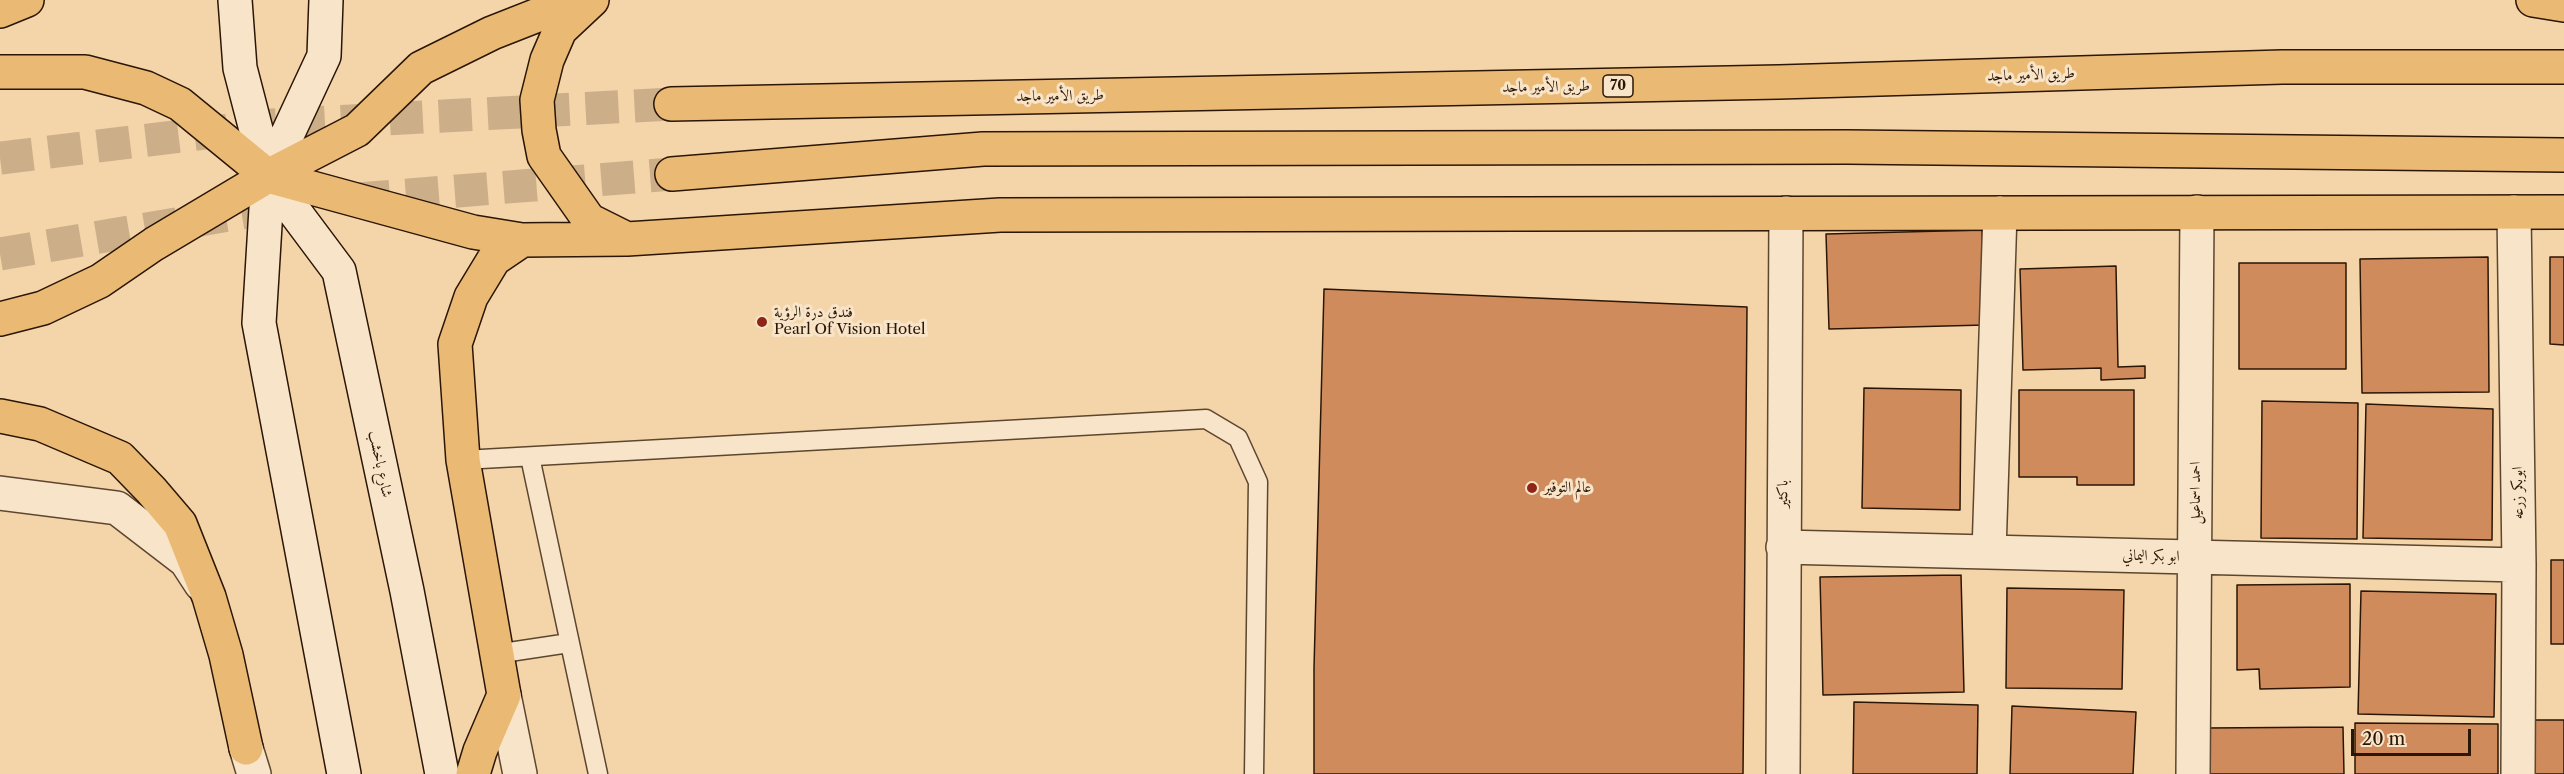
<!DOCTYPE html>
<meta charset="utf-8">
<style>
body{margin:0}
#map{position:relative;width:2564px;height:774px;overflow:hidden;background:#f4d5aa;font-family:"Libre Caslon Text",serif}
canvas{display:block}
.scale{position:absolute;left:2351px;top:729px;width:120px;height:27px;box-sizing:border-box;border:3px solid #2b1606;border-top:0;padding-left:8px;font-size:18px;line-height:21px;white-space:nowrap;color:#2b1606;-webkit-text-stroke:4px #f8e4c8;paint-order:stroke}
</style>
<div id="map">
<canvas width="2564" height="774"></canvas>
<div class="scale">20 m</div>
</div>
<script>
const ctx = document.querySelector('canvas').getContext('2d');
ctx.lineJoin = 'round';
function fillPath(path, color) { ctx.fillStyle = color; ctx.fill(path, 'evenodd'); }
const poly = rows => new Path2D(rows.map(r => 'M' + r).join(''));
function strokePath(path, color, width, dash) { ctx.strokeStyle = color; ctx.lineWidth = width; ctx.lineCap = dash ? 'butt' : 'round'; ctx.setLineDash(dash || []); ctx.stroke(path); }
function drawText(font, color, halo, rows, align = 'center') {
  ctx.font = font + ' "Libre Caslon Text",Amiri,serif'; ctx.lineWidth = 6; ctx.setLineDash([]); ctx.textBaseline = 'middle'; ctx.strokeStyle = halo; ctx.fillStyle = color; for (const [text, x, y, turn = 0] of rows) {
    ctx.save(); ctx.translate(x, y); ctx.rotate((+turn || 0) * Math.PI / 180); ctx.textAlign = isNaN(turn) ? turn : align; if (halo) ctx.strokeText(text, 0, 0); ctx.fillText(text, 0, 0); ctx.restore();
  }
}
const building = poly([
 [1982,230,1985,325,1829,329,1826,234,1982,230],
 [2488,257,2489,392,2362,393,2360,259,2488,257],
 [2550,257,2564,257,2564,345,2550,344,2550,257],
 [2239,263,2346,263,2346,369,2239,369,2239,263],
 [2116,266,2118,367,2145,366,2145,378,2101,380,2101,368,2023,370,2020,269,2116,266],
 [1324,289,1747,307,1743,774,1314,774,1314,668,1324,289],
 [1864,388,1961,390,1960,510,1862,508,1864,388],
 [2019,390,2134,390,2134,485,2077,485,2077,477,2019,477,2019,390],
 [2262,401,2358,403,2357,539,2261,538,2262,401],
 [2366,404,2493,409,2492,540,2363,538,2366,404],
 [2551,560,2564,560,2564,644,2551,644,2551,560],
 [1961,575,1964,692,1823,695,1820,577,1961,575],
 [2350,584,2350,687,2260,689,2259,669,2237,670,2237,585,2350,584],
 [2007,588,2124,590,2122,689,2006,688,2007,588],
 [2361,591,2496,594,2494,717,2358,714,2361,591],
 [1854,702,1978,705,1977,774,1853,774,1854,702],
 [2012,706,2136,712,2133,774,2010,774,2012,706],
 [2534,720,2564,720,2564,774,2534,774,2534,720],
 [2355,723,2498,724,2498,774,2355,774,2355,723],
 [2343,727,2344,774,2208,774,2207,728,2343,727]
]);
fillPath(building, '#cf8b5c');
strokePath(building, '#2b1606', 1.5);
strokePath(poly([
 [0,158,272,125,671,104],
 [357,199,672,174],
 [0,254,294,204]
]), '#ccaf89', 33, [33, 16]);
const service = poly([
 [530,457,598,774],
 [463,460,1206,419,1238,438,1258,482,1254,774],
 [496,654,569,643]
]);
const minor = poly([
 [2514,212,2519,565,2518,774],
 [0,493,117,508,186,561,201,584],
 [1783,547,2519,565],
 [1989,552,2000,213],
 [504,695,520,774],
 [246,748,254,774],
 [1783,774,1786,213],
 [2193,774,2197,212]
]);
const secondary = poly([
 [235,0,240,68,268,176,259,323,344,774],
 [326,0,324,56,268,176,339,271,407,591,442,774]
]);
const primary = poly([
 [592,0,560,30,547,60,537,100,539,130,544,156,589,220,625,238],
 [2533,0,2564,5],
 [0,11,27,0],
 [0,72,85,72,146,88,180,104,268,176,473,232,522,240],
 [0,319,43,308,100,281,154,244,268,176,357,130,421,68,492,33,576,0],
 [0,416,40,424,120,458,151,490,180,524,209,597,226,655,246,748],
 [473,774,480,751,504,695,463,460,455,344,471,297,494,259,522,240,627,239,1000,215,2564,212]
]);
const trunk = poly([
 [671,104,1779,82,2282,67,2564,67],
 [672,174,983,149,1847,147,2564,155]
]);
strokePath(service, '#5d462f', 21);
strokePath(minor, '#5d462f', 36);
strokePath(secondary, '#2b1606', 36);
strokePath(primary, '#2b1606', 36);
strokePath(trunk, '#2b1606', 36);
strokePath(service, '#f8e4c8', 18);
strokePath(minor, '#f8e4c8', 33);
strokePath(secondary, '#f8e4c8', 33);
strokePath(primary, '#eaba75', 33);
strokePath(trunk, '#eaba75', 33);
for (const [x, y, r, color] of [
 [762,322,6,"#8f2418"],
 [1532,488,6,"#8f2418"]
]) { const dot = new Path2D(); dot.arc(x, y, r, 0, 2 * Math.PI); ctx.fillStyle = color; ctx.fill(dot); strokePath(dot, '#f8e4c8', 2); }
for (const [x, y, w] of [
 [1618,86,30]
]) { const box = new Path2D(); box.roundRect(x - w / 2, y - 11, w, 22, 4.5); ctx.fillStyle = '#f8e4c8'; ctx.fill(box); strokePath(box, '#2b1606', 1.5); }
drawText('bold 14px', '#2b1606', null, [
 ["70",1618,86]
]);
drawText('15px', '#2b1606', '#f8e4c8', [
 ["طريق الأمير ماجد",2031,75,-2],
 ["طريق الأمير ماجد",1546,87,-1],
 ["طريق الأمير ماجد",1060,96,-1],
 ["شارع باخشب",380,464,78],
 ["احمد اسماعيل",2196,493,-90],
 ["ابوبكر زرعه",2518,493,-91],
 ["باكثير",1783,494,-89],
 ["ابو بكر اليماني",2151,556,1]
]);
drawText('15px', '#2b1606', '#f8e4c8', [
 ["فندق درة الرؤية",774,313],
 ["Pearl Of Vision Hotel",774,330],
 ["عالم التوفير",1544,488]
], 'left');
</script>
